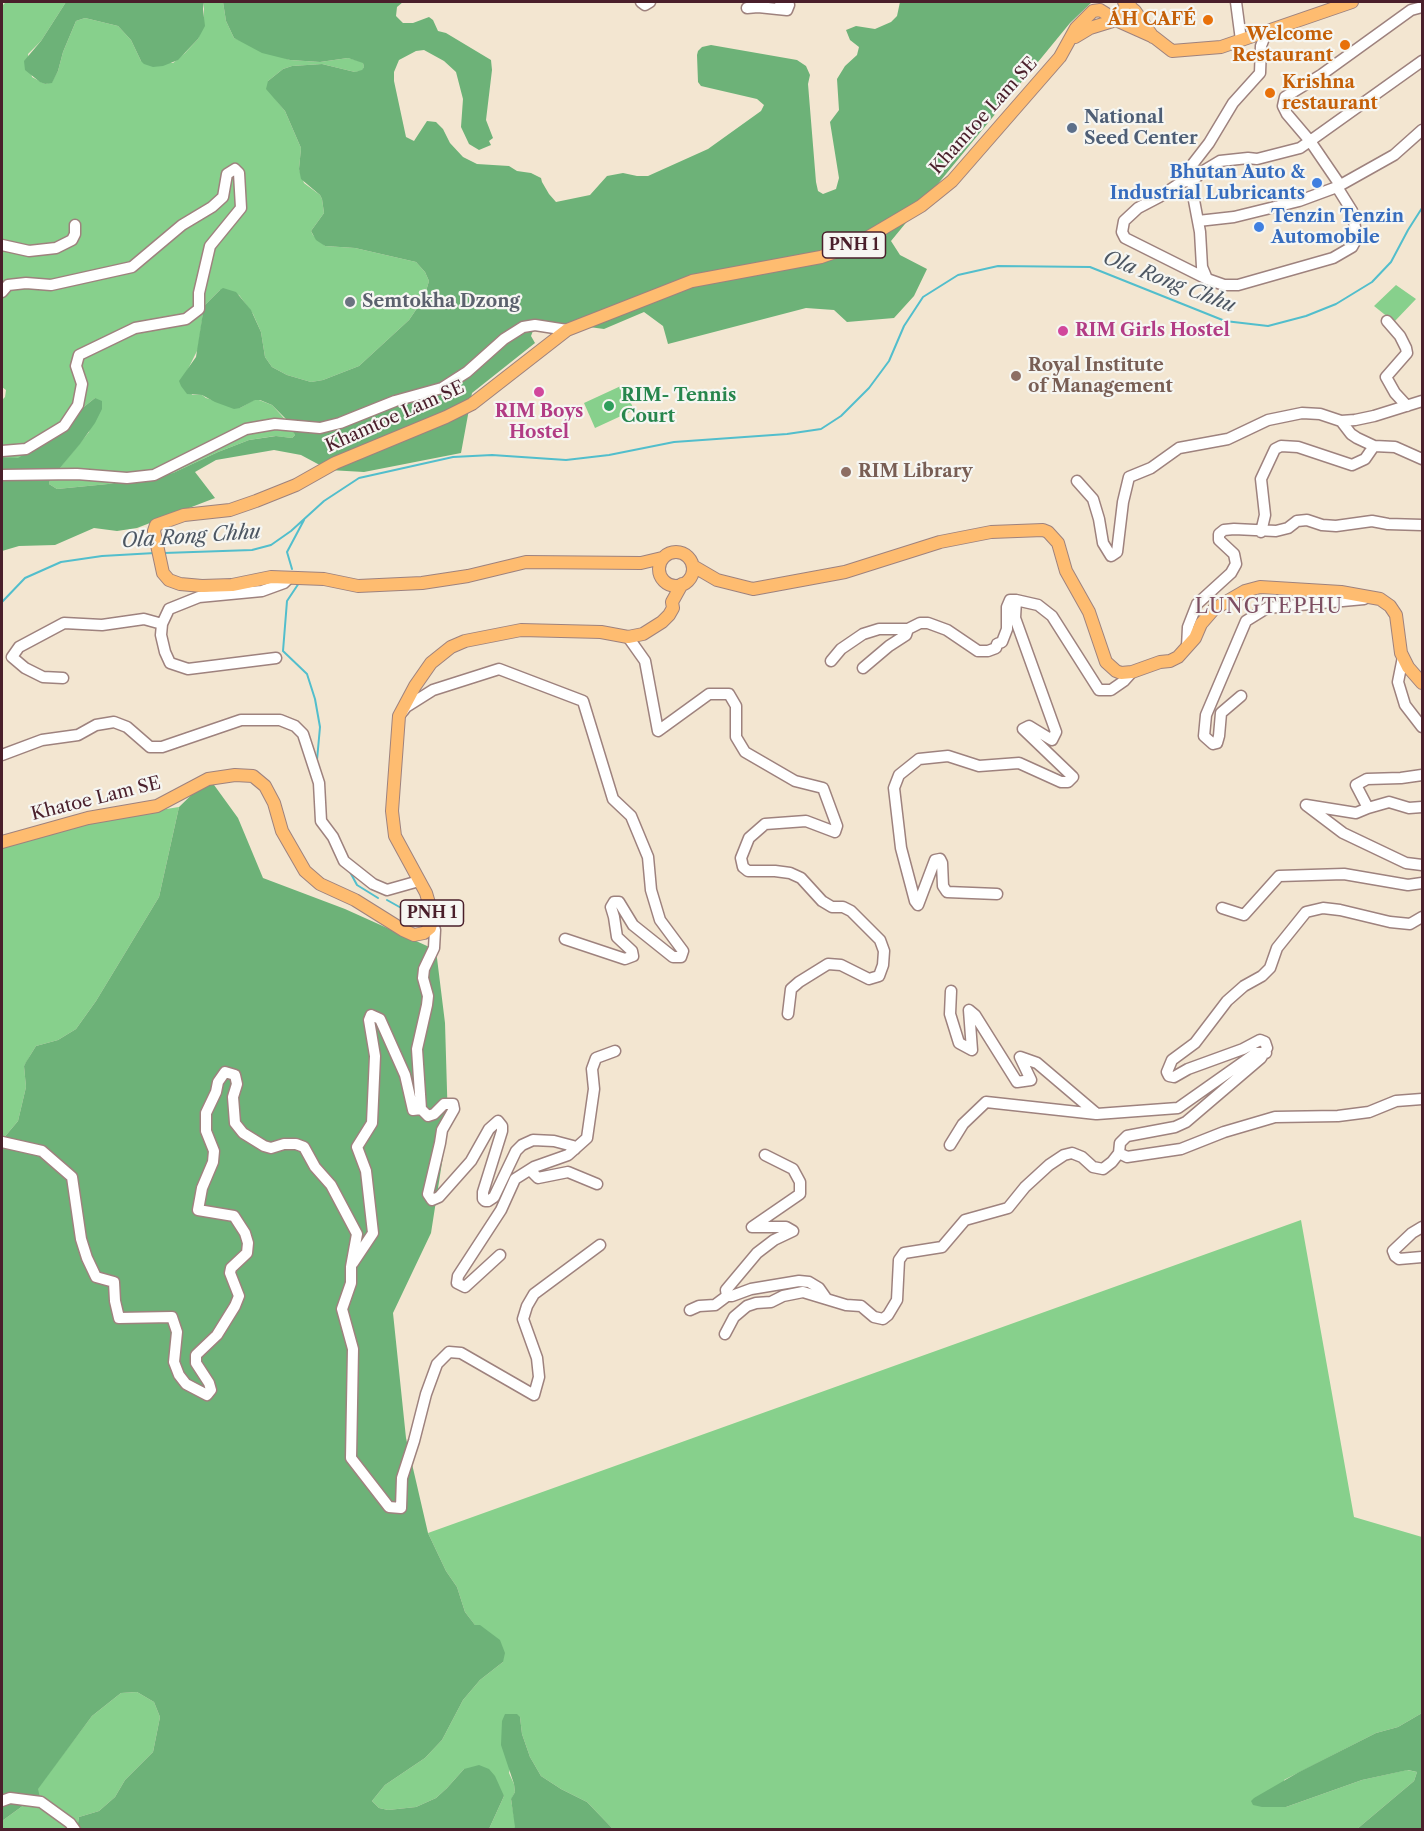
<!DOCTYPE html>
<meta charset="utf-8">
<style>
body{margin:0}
#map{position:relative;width:1424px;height:1831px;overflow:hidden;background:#f3e6d1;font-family:"Libre Caslon Text",serif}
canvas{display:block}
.frame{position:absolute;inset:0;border:3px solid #4a1f2b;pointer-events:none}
</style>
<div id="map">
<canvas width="1424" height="1831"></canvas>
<div class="frame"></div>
</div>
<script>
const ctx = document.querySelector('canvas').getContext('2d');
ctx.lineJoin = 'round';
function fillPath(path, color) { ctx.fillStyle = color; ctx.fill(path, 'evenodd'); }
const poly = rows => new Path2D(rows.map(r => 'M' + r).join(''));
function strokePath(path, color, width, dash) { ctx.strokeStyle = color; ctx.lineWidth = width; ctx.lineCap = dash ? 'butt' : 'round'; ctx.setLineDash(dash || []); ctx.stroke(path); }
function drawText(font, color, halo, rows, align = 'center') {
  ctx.font = font + ' "Libre Caslon Text",serif'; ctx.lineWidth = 4.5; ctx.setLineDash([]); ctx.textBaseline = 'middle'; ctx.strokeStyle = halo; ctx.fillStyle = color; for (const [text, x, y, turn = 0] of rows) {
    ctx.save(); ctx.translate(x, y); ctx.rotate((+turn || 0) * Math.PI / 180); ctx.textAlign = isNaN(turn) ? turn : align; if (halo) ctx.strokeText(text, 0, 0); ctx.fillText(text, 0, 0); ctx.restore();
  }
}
fillPath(poly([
 [6,2,66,2,41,41,28,54,32,77,45,84,52,82,58,71,63,52,76,21,85,18,118,26,131,40,141,61,173,63,185,53,198,39,204,23,204,2,223,2,226,21,234,38,290,60,320,62,348,58,363,62,364,67,362,71,355,72,322,64,292,66,283,69,268,81,276,100,285,111,301,148,299,169,304,183,320,195,322,199,324,213,311,231,313,235,325,246,355,248,416,262,425,272,429,281,424,298,409,320,359,366,323,380,311,382,287,375,272,367,265,357,261,332,253,314,239,295,220,290,204,306,198,349,186,373,192,395,202,395,206,398,240,408,254,400,259,400,272,405,292,427,295,435,292,438,275,436,249,440,218,452,173,473,108,484,57,489,49,484,50,480,89,432,95,398,85,406,56,435,18,459,2,457,2,400,5,397,6,390,2,387,2,6],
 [1396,285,1416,299,1394,322,1374,306],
 [623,385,634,410,595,428,584,403],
 [179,807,159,897,96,1001,76,1029,58,1040,36,1046,31,1054,24,1066,26,1087,18,1121,2,1140,2,835],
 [1301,1220,1354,1517,1422,1537,1422,1713,1398,1727,1376,1733,1284,1780,1286,1807,1362,1780,1407,1770,1417,1772,1414,1781,1357,1829,613,1829,587,1802,561,1789,541,1776,530,1757,522,1734,520,1717,509,1773,514,1784,515,1792,511,1800,516,1827,514,1829,489,1829,504,1796,464,1769,447,1788,436,1798,416,1807,388,1810,379,1808,372,1801,385,1785,425,1758,442,1740,463,1700,480,1680,503,1662,465,1612,457,1587,446,1571,428,1533],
 [137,1692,154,1702,160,1717,153,1752,125,1780,115,1797,99,1811,79,1817,77,1829,2,1830,2,1821,24,1805,37,1789,92,1716,121,1693]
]), '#87d08c');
fillPath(poly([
 [66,2,204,2,203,9,205,26,198,39,178,60,163,66,153,67,144,64,141,61,131,40,118,26,85,18,76,21,63,52,58,71,52,83,45,84,40,82,25,70,24,61,41,41],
 [223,2,403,2,397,7,396,16,403,23,413,23,429,17,433,20,438,31,446,33,491,60,492,70,486,120,493,138,489,141,491,145,479,150,469,144,461,127,463,99,456,72,444,61,424,50,416,51,399,60,394,72,394,81,406,137,414,141,427,121,436,122,443,129,450,143,463,157,477,164,509,166,517,171,531,173,541,178,542,182,549,194,556,202,590,195,607,176,623,173,637,176,648,176,708,149,761,111,764,105,757,99,701,86,698,82,697,55,698,51,702,47,711,45,797,60,806,66,810,75,808,84,816,182,818,191,823,194,836,189,839,178,830,122,839,110,837,79,845,66,857,55,859,47,850,40,846,30,856,26,875,29,891,22,897,16,900,2,1092,2,1070,23,891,241,900,255,927,269,914,296,894,318,847,322,834,310,806,308,668,344,663,326,644,312,604,329,537,320,531,336,535,343,472,393,461,453,364,472,329,470,301,455,274,450,216,460,195,472,215,498,137,528,117,531,94,528,55,545,19,546,2,551,2,457,18,458,56,435,85,406,95,398,102,401,102,409,95,423,80,444,50,480,49,484,57,489,108,484,173,473,218,452,249,440,276,436,292,438,295,435,286,419,272,405,260,400,255,400,240,408,234,409,215,402,202,395,187,394,181,386,179,381,196,357,204,306,220,290,223,288,236,292,251,310,261,332,265,357,272,367,287,375,311,382,323,380,359,366,409,320,424,298,429,281,425,272,416,262,355,248,325,246,316,240,311,231,324,213,322,199,320,195,301,179,299,169,301,148,285,111,266,89,268,81,283,69,292,66,322,64,355,72,362,70,364,67,363,63,348,58,320,62,290,60,262,53,234,38,226,21],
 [209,778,238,818,263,878,345,909,436,950,445,1023,448,1124,431,1233,393,1313,406,1438,428,1533,446,1571,457,1587,465,1612,475,1625,480,1625,500,1640,505,1653,503,1662,480,1680,463,1700,442,1740,425,1758,385,1785,372,1801,379,1808,388,1810,416,1807,436,1798,447,1788,464,1769,479,1765,489,1769,495,1776,504,1796,489,1829,77,1829,79,1817,99,1811,115,1797,125,1780,153,1752,160,1717,154,1702,137,1692,121,1693,92,1716,38,1789,41,1802,24,1805,2,1821,2,1140,18,1121,26,1087,24,1066,26,1062,36,1046,58,1040,76,1029,96,1001,159,897,179,807],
 [1422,1713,1422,1829,1357,1829,1414,1781,1417,1772,1408,1770,1362,1780,1286,1807,1262,1807,1253,1805,1251,1801,1254,1798,1299,1772,1376,1733,1398,1727],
 [505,1714,517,1714,520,1717,522,1734,530,1757,541,1776,561,1789,587,1802,613,1829,514,1829,515,1827,511,1799,515,1792,514,1784,501,1745,502,1721]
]), '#6db278');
strokePath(poly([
 [164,553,252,550,271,545,291,531,324,501,359,478,453,457,492,455,566,460,609,455,674,442,787,434,821,429,841,416,869,388,889,361,904,326,923,297,958,275,998,266,1090,267,1225,321,1268,326,1306,316,1336,304,1372,282,1391,262,1408,230,1422,208],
 [292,569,287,552,304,520],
 [299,583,287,601,283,651,307,674,315,699,320,727,317,760],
 [2,602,25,578,61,562,102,556,155,553],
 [350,872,357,885,378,898],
 [387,900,428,923]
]), '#52becc', 2);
const minor = poly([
 [641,2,645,5,650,2],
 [1236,2,1241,40],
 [1422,7,1411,10,1321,75,1285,97,1283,106,1287,114,1310,141,1338,182,1337,187,1352,211,1357,238,1352,247,1333,258,1238,285,1224,285,1207,279,1125,238,1122,232,1124,221,1138,208,1159,197,1182,182,1193,180,1205,170,1220,161,1248,158,1257,159,1300,148,1310,141,1422,61],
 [747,8,758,7,787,10,789,5,780,2],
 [1198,221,1234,217,1299,201,1337,187,1394,155,1422,130],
 [2,245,29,251,56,248,72,240,75,234,75,225],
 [1207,279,1202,267,1200,232,1193,195,1192,165,1209,143,1233,103,1260,73,1261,46,1266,33],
 [2,292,8,285,26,283,51,285,132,267,182,225,212,207,223,197,227,174,235,169,239,173,241,208,210,246,199,293,199,309,186,319,135,328,79,355,76,366,82,384,78,405,64,426,26,449,2,451],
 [1387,321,1400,336,1406,348,1407,353,1386,377,1395,393,1407,406],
 [1341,421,1351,434,1357,438,1374,446,1395,447,1422,459],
 [2,475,77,474,127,478,154,475,246,429,275,424,320,428,340,423,395,401,442,388,467,372,504,339,523,327,535,325,567,330],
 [1077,481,1093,499,1099,519,1103,543,1111,556,1117,552,1123,502,1129,477,1151,468,1179,448,1228,439,1268,420,1302,413,1320,414,1341,421,1355,420,1374,416,1422,401],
 [1261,532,1265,515,1261,479,1275,449,1281,446,1298,447,1352,465,1365,459,1374,446],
 [162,624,161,635,165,652,170,663,188,669,276,658],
 [628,637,645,661,658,731,709,694,729,694,736,706,736,737,745,752,795,781,823,788,837,826,835,832,806,821,765,824,749,838,741,858,743,867,748,871,775,871,790,873,801,878,822,901,832,907,843,907,851,911,880,940,884,951,883,965,879,976,869,979,841,965,828,964,799,982,791,989,788,1014],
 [1187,647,1188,627,1197,604,1231,573,1236,564,1234,554,1219,540,1219,534,1224,530,1234,529,1276,531,1288,528,1297,521,1307,520,1322,525,1336,526,1372,521,1388,524,1422,525],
 [1403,657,1398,682,1405,705,1422,727],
 [831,661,841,649,863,634,879,629,908,629,920,623,928,623,947,630,978,651,988,651,996,648,997,644,1002,642,1007,629,1007,607,1010,600,1016,600],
 [863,668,889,646,906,635,908,629],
 [63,678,43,677,25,668,12,657,19,647,64,623,102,625,144,619,162,624,169,609,199,597,262,591,284,583,289,578],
 [1241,696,1221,713,1219,736,1217,743,1213,744,1204,736,1206,715,1246,621,1267,608,1364,599],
 [403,711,406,707,433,690,499,669,583,701,613,799,631,816,648,857,651,890,660,920,683,951,681,957,673,957,633,925,619,902,614,902,611,907,614,917,617,937,632,951,633,956,625,959,565,939],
 [2,755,42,740,78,735,96,725,114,722,127,727,150,747,162,747,241,720,280,720,295,726,303,734,319,783,321,821,333,837,344,861,373,884,387,890,419,881],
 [1422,775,1401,778,1367,779,1356,785,1368,808,1356,813,1306,805,1343,833,1406,863,1422,865],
 [1368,808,1389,802,1409,808,1422,807],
 [997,894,947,892,943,886,942,863,940,859,935,860,918,905,915,901,901,848,894,788,899,775,919,759,948,756,979,766,1019,763,1061,782,1068,782,1073,777,1023,729,1029,726,1052,740,1056,732,1015,618,1016,600,1038,605,1052,616,1099,690,1111,690,1124,681,1132,672],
 [1222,908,1244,915,1279,876,1344,874,1408,885,1422,883],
 [1422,917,1410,924,1390,922,1340,910,1323,908,1306,912,1277,948,1270,968,1262,976,1244,986,1227,1001,1195,1043,1172,1060,1167,1072,1169,1076,1174,1077,1188,1069,1243,1049,1260,1040,1265,1042,1267,1048,1261,1058,1186,1122,1175,1127,1127,1136,1120,1143,1119,1153,1127,1157,1181,1149,1224,1132,1275,1117,1338,1116,1369,1112,1396,1101,1422,1099],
 [951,991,950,1014,959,1043,972,1050,969,1010,975,1015,1017,1082,1031,1080,1020,1057,1037,1063,1097,1114,1178,1108,1256,1053,1266,1053],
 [421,1109,428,1116,434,1114,444,1104,453,1104,454,1109,442,1130,440,1143,428,1194,432,1200,439,1197,471,1161,489,1129,498,1121,502,1126,502,1131,483,1192,483,1199,485,1201,488,1201,494,1197,516,1151,522,1145,533,1140,554,1141,573,1146,575,1149],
 [2,1142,42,1151,72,1177,81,1239,87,1258,96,1277,114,1282,115,1301,119,1318,172,1317,177,1332,174,1362,179,1375,186,1384,207,1395,211,1390,209,1383,196,1363,196,1355,217,1335,235,1306,239,1296,230,1273,231,1268,247,1253,248,1243,245,1233,234,1216,198,1210,202,1188,213,1162,214,1151,206,1131,206,1113,216,1092,218,1082,225,1072,235,1075,237,1084,233,1097,235,1123,243,1133,264,1146,271,1148,284,1144,296,1144,304,1147,315,1167,331,1185,357,1234,351,1267,351,1283,342,1309,353,1349,351,1458,389,1507,401,1508,402,1478,414,1441,426,1394,437,1364,449,1352,461,1353,534,1395,539,1377,537,1358,523,1319,527,1306,534,1294,600,1245],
 [950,1145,963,1124,986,1102,1096,1114],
 [765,1155,793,1169,800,1182,800,1194,752,1227,786,1227,793,1231,774,1240,757,1253,726,1290,727,1296,732,1296,751,1289,799,1281,809,1282,819,1288,826,1298],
 [534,1167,532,1172,538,1178,568,1172,597,1184],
 [1422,1227,1412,1233,1393,1251,1395,1256,1399,1259,1422,1257],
 [500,1255,465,1287,457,1283,458,1276,501,1210,515,1179,534,1167,568,1155,587,1138,594,1089,592,1069,596,1058,615,1051],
 [353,1263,373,1233,366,1171,357,1147,372,1123,375,1056,369,1020,371,1015,380,1019,405,1075,413,1110,421,1109,417,1049,427,1005,428,996,423,978,424,969,434,948,435,930,433,923],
 [690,1310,699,1306,715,1305,727,1296],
 [725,1334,734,1317,747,1306,756,1303,771,1302,783,1296,803,1292,846,1305,861,1306,874,1317,883,1319,888,1315,897,1300,899,1260,904,1253,942,1247,965,1220,1008,1208,1025,1187,1049,1165,1064,1155,1072,1153,1082,1157,1093,1167,1103,1169,1112,1162,1119,1153],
 [2,1801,10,1798,41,1802,70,1823,75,1830]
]);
const major = poly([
 [1124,2,1135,11,1153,37],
 [1100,10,1116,20,1154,37,1172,51,1221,47,1352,2],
 [1075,37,1090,28,1116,20,1130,2],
 '659 569a17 17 0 1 1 34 0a17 17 0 1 1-34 0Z',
 [662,558,641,563,526,562,468,576,422,583,358,586,324,579,271,577,232,585,202,586,180,584,169,580,163,573,154,531,156,525,184,515,230,510,256,501,296,485,335,463,446,417,472,404,567,330,692,281,821,257,855,245,921,206,952,181,1060,57,1076,28,1093,11,1100,10],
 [693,566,717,580,753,589,845,572,940,542,991,532,1043,530,1048,532,1058,543,1066,571,1089,612,1106,662,1116,671,1121,673,1132,672,1160,662,1170,661,1178,657,1195,638,1201,624,1214,609,1245,591,1260,587,1341,592,1380,599,1390,606,1396,615,1401,653,1408,667,1422,683],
 [2,842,88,818,157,806,208,779,235,775,253,776,265,786,274,803,282,831,305,871,320,884,355,900,403,930,414,935,424,933,430,928,433,917,426,893,395,836,392,811,399,716,415,686,431,663,451,647,465,641,521,630,601,632,628,637,643,634,662,622,669,615,673,608,672,602,682,584]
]);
strokePath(minor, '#9e827e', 13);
strokePath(major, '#9e827e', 14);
strokePath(minor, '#fff', 10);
strokePath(major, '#febc70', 12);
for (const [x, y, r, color] of [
 [1208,20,6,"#e8710a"],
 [1345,45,6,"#e8710a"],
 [1270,93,6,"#e8710a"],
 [1072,128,6,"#5c6f8a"],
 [1317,183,6,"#3f7fe0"],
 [1259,227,6,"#3f7fe0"],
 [350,302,6,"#6b7280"],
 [1063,331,6,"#d1479c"],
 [1016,376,6,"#8d6e63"],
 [539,392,6,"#d1479c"],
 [609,406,6,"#2e9e5b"],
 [846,472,6,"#8d6e63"]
]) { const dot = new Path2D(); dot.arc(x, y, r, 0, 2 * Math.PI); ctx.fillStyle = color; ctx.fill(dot); strokePath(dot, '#f6f6f2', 2); }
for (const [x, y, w] of [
 [854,245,63],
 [432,913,63]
]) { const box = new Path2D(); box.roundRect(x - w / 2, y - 13, w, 26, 4.5); ctx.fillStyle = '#f6f6f2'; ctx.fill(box); strokePath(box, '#4a1f2b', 1.5); }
drawText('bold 16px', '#4a1f2b', null, [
 ["PNH 1",854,245],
 ["PNH 1",432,913]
]);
drawText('bold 18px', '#c56008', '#f6f6f2', [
 ["ÁH CAFÉ",1196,20],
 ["Welcome",1333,35],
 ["Restaurant",1333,56],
 ["Krishna",1282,83,"left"],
 ["restaurant",1282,104,"left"]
], 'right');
drawText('18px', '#4a1f2b', '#f6f6f2', [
 ["Khamtoe Lam SE",984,116,-48],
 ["Khamtoe Lam SE",395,417,-24],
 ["Khatoe Lam SE",96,799,-14]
]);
drawText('bold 18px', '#4e5e75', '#f6f6f2', [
 ["National",1084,118],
 ["Seed Center",1084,139]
], 'left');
drawText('bold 18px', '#366cbe', '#f6f6f2', [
 ["Bhutan Auto &",1305,173],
 ["Industrial Lubricants",1305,194],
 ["Tenzin Tenzin",1271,217,"left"],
 ["Automobile",1271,238,"left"]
], 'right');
drawText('bold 18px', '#5b616d', '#f6f6f2', [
 ["Semtokha Dzong",362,302]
], 'left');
drawText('bold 18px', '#b23c85', '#f6f6f2', [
 ["RIM Girls Hostel",1075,331],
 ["RIM Boys",539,412,"center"],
 ["Hostel",539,433,"center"]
], 'left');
drawText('bold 18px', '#785e54', '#f6f6f2', [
 ["Royal Institute",1028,366],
 ["of Management",1028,387],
 ["RIM Library",858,472]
], 'left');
drawText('bold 18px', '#27864d', '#f6f6f2', [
 ["RIM- Tennis",621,396],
 ["Court",621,417]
], 'left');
drawText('italic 20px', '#4d5763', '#f6f6f2', [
 ["Ola Rong Chhu",1169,282,21],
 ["Ola Rong Chhu",191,537,-4]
]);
ctx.letterSpacing = '1.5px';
drawText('20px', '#7d4e62', '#f6f6f2', [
 ["LUNGTEPHU",1269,607]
]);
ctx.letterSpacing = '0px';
</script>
